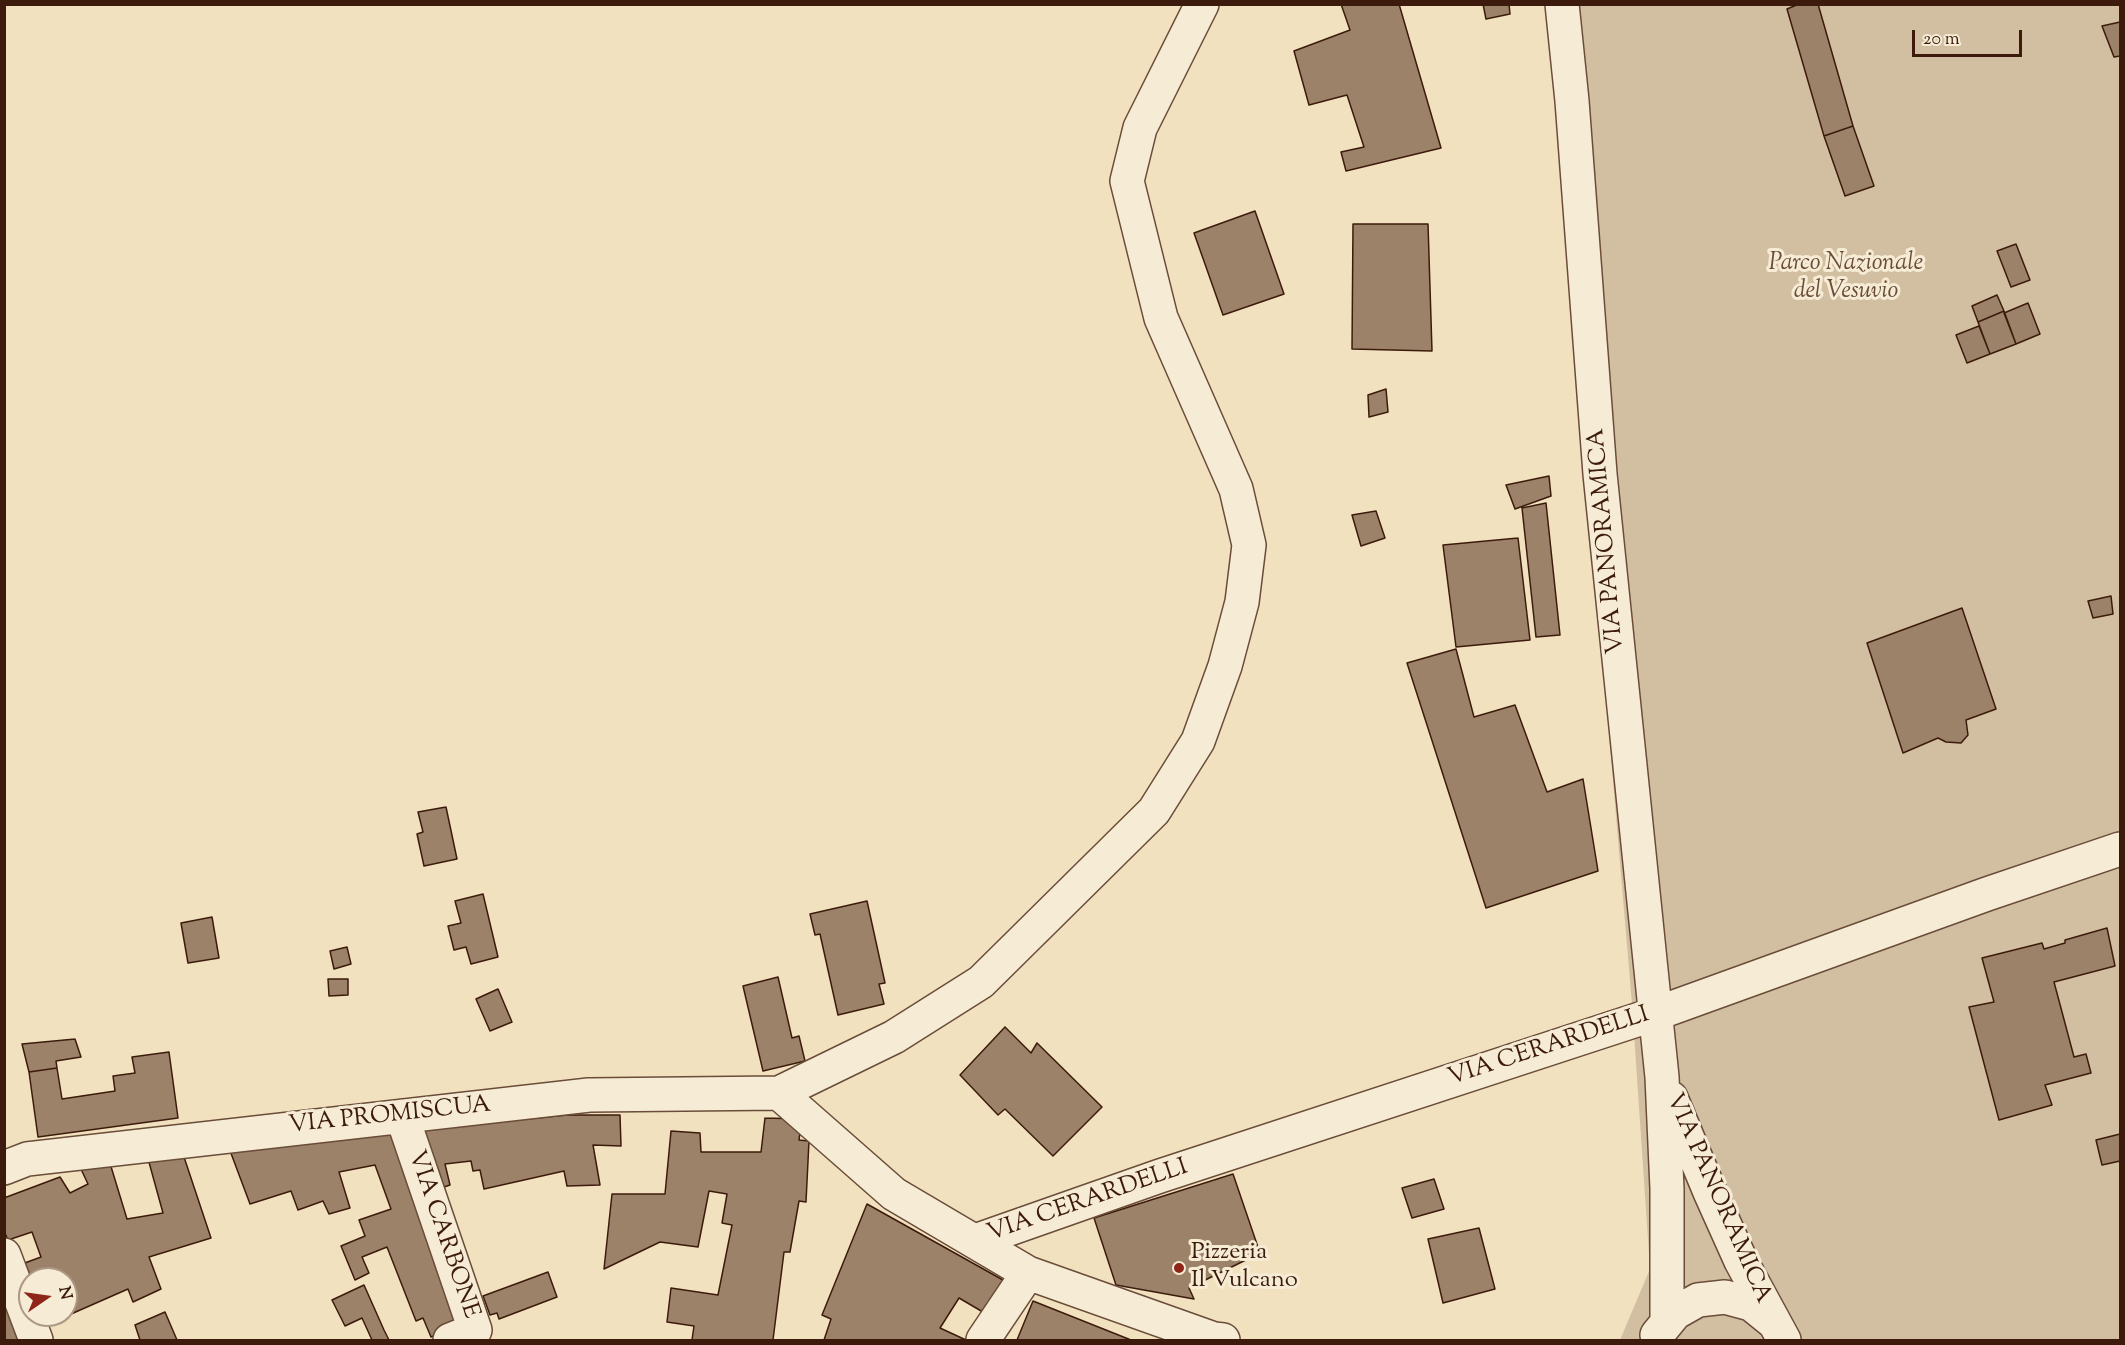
<!DOCTYPE html>
<style>
body{margin:0}
#map{position:relative;width:2125px;height:1345px;overflow:hidden;background:#f1e1bf;font-family:"Sorts Mill Goudy",serif}
canvas{display:block}
.frame{position:absolute;inset:0;border:6px solid #3d1b0c;pointer-events:none}
.north{position:absolute;left:18px;top:1267px;width:60px;height:60px;box-sizing:border-box;background:#f6ecd5;border:2px solid #ac9885;border-radius:50%;rotate:77deg;font-size:16px;font-weight:700;line-height:24px;text-align:center;color:#3d1b0c}
.north::after{content:'';display:block;margin:auto;width:21px;height:27px;background:#8f2418;clip-path:polygon(50% 0,100% 100%,50% 72%,0 100%)}
.scale{position:absolute;left:1912px;top:30px;width:110px;height:27px;box-sizing:border-box;border:3px solid #3d1b0c;border-top:0;padding-left:8px;font-size:18px;line-height:21px;white-space:nowrap;color:#3d1b0c;-webkit-text-stroke:4px #f6ecd5;paint-order:stroke}
</style>
<div id="map">
<canvas width="2125" height="1345"></canvas>
<div class="frame"></div>
<div class="north">N</div>
<div class="scale">20 m</div>
</div>
<script>
const ctx = document.querySelector('canvas').getContext('2d');
ctx.lineJoin = 'round';
function fillPath(path, color) { ctx.fillStyle = color; ctx.fill(path, 'evenodd'); }
const poly = rows => new Path2D(rows.map(r => 'M' + r).join(''));
function strokePath(path, color, width, dash) { ctx.strokeStyle = color; ctx.lineWidth = width; ctx.lineCap = dash ? 'butt' : 'round'; ctx.setLineDash(dash || []); ctx.stroke(path); }
function drawText(font, color, halo, rows, align = 'center') {
  ctx.font = font + ' "Sorts Mill Goudy",serif'; ctx.lineWidth = 6; ctx.setLineDash([]); ctx.textBaseline = 'middle'; ctx.strokeStyle = halo; ctx.fillStyle = color; for (const [text, x, y, turn = 0] of rows) {
    ctx.save(); ctx.translate(x, y); ctx.rotate((+turn || 0) * Math.PI / 180); ctx.textAlign = isNaN(turn) ? turn : align; if (halo) ctx.strokeText(text, 0, 0); ctx.fillText(text, 0, 0); ctx.restore();
  }
}
fillPath(poly([
 [1547,5,2120,5,2120,1340,1620,1340,1650,1269,1632,1004]
]), '#d2bfa1');
const building = poly([
 [1341,4,1399,4,1441,148,1346,171,1341,152,1364,147,1347,95,1309,105,1294,51,1350,30,1341,4],
 [1483,4,1509,4,1510,14,1486,19,1483,4],
 [1799,4,1818,4,1853,126,1824,136,1787,9,1799,4],
 [2120,22,2120,56,2114,57,2102,26,2120,22],
 [1853,126,1874,186,1845,196,1824,136,1853,126],
 [1255,211,1284,294,1223,315,1194,233,1255,211],
 [1353,224,1428,224,1432,351,1352,349,1353,224],
 [2016,244,2030,280,2011,287,1997,251,2016,244],
 [1997,295,2004,311,1978,322,1972,306,1997,295],
 [2028,303,2040,334,2016,344,2004,313,2028,303],
 [2004,311,2016,344,1990,354,1978,322,2004,311],
 [1979,326,1990,354,1967,363,1956,335,1979,326],
 [1386,389,1388,412,1369,417,1368,395,1386,389],
 [1549,476,1551,496,1515,509,1506,485,1549,476],
 [1546,503,1560,635,1536,637,1522,508,1546,503],
 [1376,511,1385,538,1361,546,1352,515,1376,511],
 [1518,538,1530,640,1456,647,1443,545,1518,538],
 [2111,596,2113,614,2093,618,2088,601,2111,596],
 [1962,608,1996,709,1966,720,1968,735,1961,743,1946,742,1938,738,1903,753,1867,643,1962,608],
 [1456,649,1474,717,1515,705,1547,792,1583,779,1598,871,1486,908,1407,663,1456,649],
 [446,807,457,859,424,866,417,834,423,832,418,812,446,807],
 [483,894,498,957,471,964,466,947,454,950,448,926,461,923,455,901,483,894],
 [867,901,885,983,879,984,884,1004,838,1015,820,934,815,935,810,914,867,901],
 [212,917,219,958,188,963,181,923,212,917],
 [2107,928,2115,966,2054,982,2074,1057,2086,1054,2091,1073,2045,1085,2052,1105,1999,1120,1969,1007,1994,1002,1982,958,2042,943,2044,949,2065,943,2065,940,2107,928],
 [347,947,351,964,334,969,330,951,347,947],
 [778,977,792,1038,799,1036,805,1061,763,1071,743,986,778,977],
 [328,979,348,979,348,995,329,996,328,979],
 [498,989,512,1022,490,1031,476,999,498,989],
 [1005,1027,1031,1053,1037,1043,1102,1107,1053,1156,1005,1109,998,1115,960,1075,1005,1027],
 [75,1039,81,1057,56,1061,57,1068,29,1072,22,1044,75,1039],
 [169,1052,178,1118,38,1137,29,1072,57,1068,62,1099,115,1091,113,1076,135,1073,132,1057,169,1052],
 [566,1115,620,1115,621,1146,593,1145,600,1185,567,1186,564,1171,484,1189,480,1170,473,1171,471,1161,445,1164,450,1185,432,1191,419,1130,566,1115],
 [765,1118,802,1119,799,1140,809,1141,806,1202,799,1201,790,1252,784,1252,773,1340,692,1340,694,1326,667,1322,671,1288,718,1295,732,1225,722,1223,727,1194,709,1191,698,1247,660,1242,604,1269,612,1194,665,1194,671,1131,700,1133,701,1152,761,1152,765,1118],
 [395,1133,465,1324,431,1337,423,1318,416,1321,387,1247,362,1257,369,1273,355,1280,341,1246,365,1236,359,1220,391,1209,375,1165,339,1172,350,1208,329,1214,323,1201,298,1210,291,1191,250,1204,229,1148,395,1133],
 [2120,1134,2120,1161,2102,1165,2096,1140,2120,1134],
 [182,1151,211,1238,149,1257,161,1289,133,1302,128,1289,46,1325,42,1315,66,1315,66,1279,30,1279,22,1264,41,1257,32,1232,8,1240,4,1231,4,1198,60,1177,70,1193,88,1184,79,1165,109,1160,127,1219,163,1213,147,1155,182,1151],
 [1233,1174,1260,1253,1189,1288,1194,1299,1116,1285,1094,1218,1233,1174],
 [1434,1179,1444,1209,1412,1218,1402,1188,1434,1179],
 [867,1204,1003,1280,988,1315,959,1298,940,1328,966,1340,824,1340,831,1319,822,1315,867,1204],
 [1479,1228,1495,1289,1443,1303,1428,1239,1479,1228],
 [548,1272,557,1297,499,1319,497,1313,490,1315,483,1296,548,1272],
 [4,1278,27,1340,4,1340,4,1278],
 [364,1285,384,1330,389,1340,372,1340,362,1318,345,1326,332,1300,364,1285],
 [1033,1301,1131,1340,1017,1340,1033,1301],
 [165,1312,177,1340,140,1340,135,1325,165,1312]
]);
fillPath(building, '#9b8269');
strokePath(building, '#3d1b0c', 1.5);
const minor = poly([
 [1562,4,1572,101,1600,474,1662,1077,1667,1189,1667,1321],
 [779,1093,894,1194,1028,1273,1214,1339,1223,1340],
 [1671,1098,1710,1192,1741,1261,1784,1340],
 [402,1116,475,1330,450,1340],
 [4,1168,27,1159,589,1095,779,1093,894,1037,981,982,1154,811,1198,741,1225,666,1242,602,1249,545,1236,489,1161,318,1127,181,1140,128,1202,4],
 [975,1241,1160,1176,1655,1014,1987,894,2120,849],
 [4,1255,36,1340],
 [1657,1335,1675,1313,1698,1300,1725,1297,1751,1304,1772,1321],
 [983,1340,1028,1273]
]);
strokePath(minor, '#6a4c39', 36);
strokePath(minor, '#f6ecd5', 33);
for (const [x, y, r, color] of [
 [1179,1268,6,"#8f2418"]
]) { const dot = new Path2D(); dot.arc(x, y, r, 0, 2 * Math.PI); ctx.fillStyle = color; ctx.fill(dot); strokePath(dot, '#f6ecd5', 2); }
drawText('italic 24px', '#6a4c39', '#f6ecd5', [
 ["Parco Nazionale",1846,265],
 ["del Vesuvio",1846,293]
]);
drawText('24px', '#3d1b0c', '#f6ecd5', [
 ["VIA PANORAMICA",1608,541,-95],
 ["VIA CERARDELLI",1549,1048,-18],
 ["VIA PROMISCUA",390,1117,-6],
 ["VIA PANORAMICA",1717,1199,66],
 ["VIA CERARDELLI",1088,1202,-19],
 ["VIA CARBONE",442,1235,71]
]);
drawText('24px', '#3d1b0c', '#f6ecd5', [
 ["Pizzeria",1191,1254],
 ["Il Vulcano",1191,1282]
], 'left');
</script>
